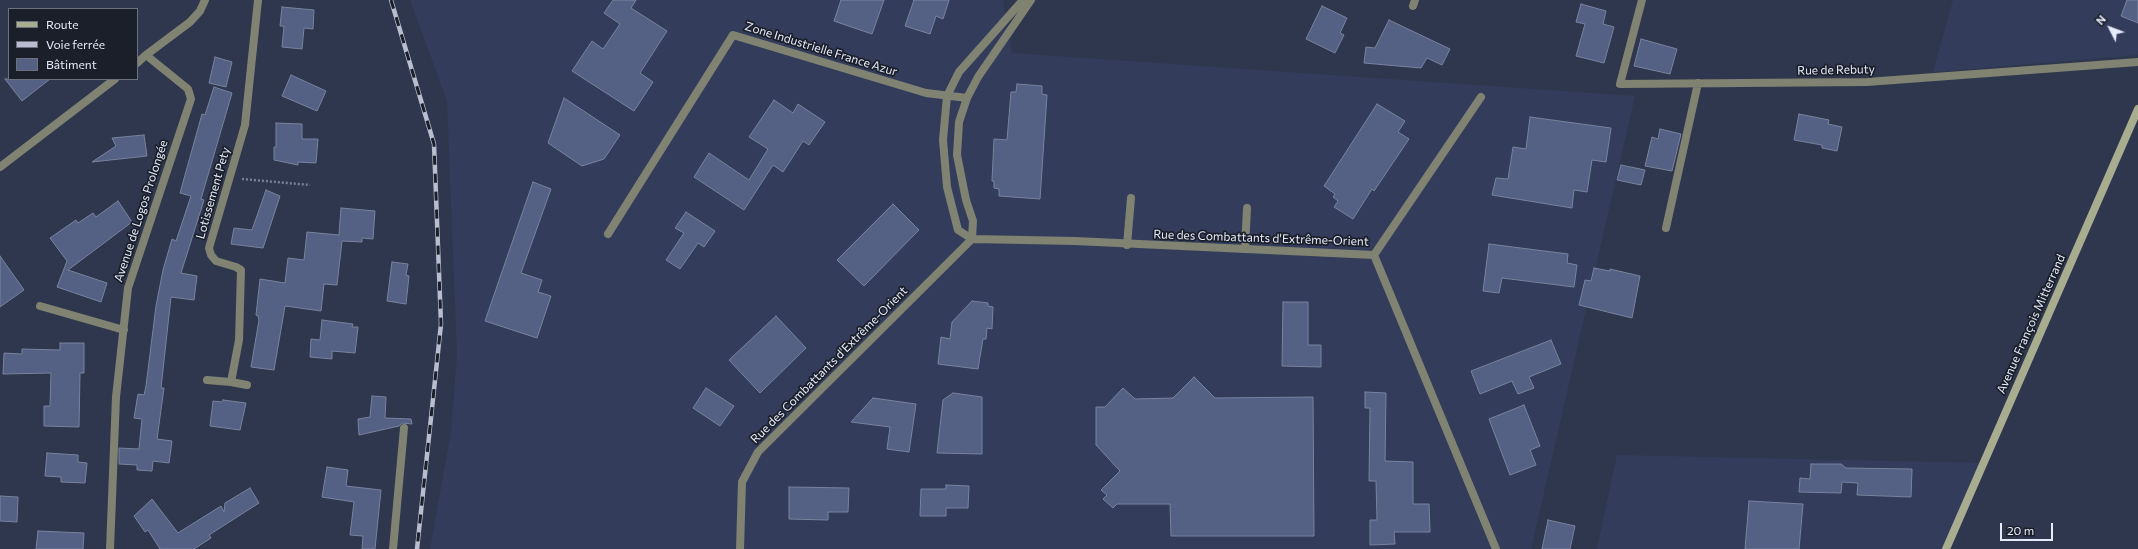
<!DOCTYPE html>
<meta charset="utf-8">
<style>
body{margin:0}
#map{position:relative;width:2138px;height:549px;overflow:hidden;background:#2f374e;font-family:Commissioner,sans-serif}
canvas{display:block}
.legend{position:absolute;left:8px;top:8px;width:130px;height:72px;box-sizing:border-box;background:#1b1f2a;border:1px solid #6c717d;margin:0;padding:5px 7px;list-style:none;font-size:12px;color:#e5ebfa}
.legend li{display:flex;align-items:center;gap:8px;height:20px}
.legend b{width:20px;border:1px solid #6c717d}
.north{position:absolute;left:2090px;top:8px;width:40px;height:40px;-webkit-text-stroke:3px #1b1f2a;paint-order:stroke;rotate:312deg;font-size:11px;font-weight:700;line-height:16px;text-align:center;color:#e5ebfa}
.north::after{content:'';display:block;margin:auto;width:14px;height:18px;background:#e5ebfa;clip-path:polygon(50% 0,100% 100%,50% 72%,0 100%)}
.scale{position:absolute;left:2000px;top:523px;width:53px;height:18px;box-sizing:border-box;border:2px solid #e5ebfa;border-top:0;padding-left:5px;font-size:12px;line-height:14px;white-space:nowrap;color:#e5ebfa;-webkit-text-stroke:3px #1b1f2a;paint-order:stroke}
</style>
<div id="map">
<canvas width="2138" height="549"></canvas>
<ul class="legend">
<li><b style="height:5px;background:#a9ad90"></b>Route</li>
<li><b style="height:5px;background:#b8becf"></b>Voie ferrée</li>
<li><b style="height:11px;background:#546084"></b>Bâtiment</li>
</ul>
<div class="north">N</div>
<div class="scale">20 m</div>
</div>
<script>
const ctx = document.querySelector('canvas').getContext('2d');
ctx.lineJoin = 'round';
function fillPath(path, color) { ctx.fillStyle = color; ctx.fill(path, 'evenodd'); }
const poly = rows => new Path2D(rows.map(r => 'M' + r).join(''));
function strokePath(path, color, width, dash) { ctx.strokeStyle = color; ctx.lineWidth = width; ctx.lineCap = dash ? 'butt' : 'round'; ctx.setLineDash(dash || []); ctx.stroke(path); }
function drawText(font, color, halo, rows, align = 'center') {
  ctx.font = font + ' Commissioner,sans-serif'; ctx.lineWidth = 3.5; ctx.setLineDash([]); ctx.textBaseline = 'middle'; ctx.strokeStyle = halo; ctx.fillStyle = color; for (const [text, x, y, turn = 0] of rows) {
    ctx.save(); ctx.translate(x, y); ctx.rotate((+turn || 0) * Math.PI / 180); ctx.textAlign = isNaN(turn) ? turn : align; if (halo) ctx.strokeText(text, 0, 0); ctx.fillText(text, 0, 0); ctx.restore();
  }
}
fillPath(poly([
 [410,0,1004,0,1003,3,1012,53,1635,96,1531,549,430,549,451,432,457,354,447,101],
 [1953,0,2138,0,2138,55,1933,72],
 [1617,455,1984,463,1946,549,1597,549]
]), '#333d5b');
const building = poly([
 [613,0,636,0,631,8,667,31,640,73,653,82,634,111,572,71,592,41,603,49,620,24,604,13,613,0],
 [841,0,884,0,872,34,834,21,841,0],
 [914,0,949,0,943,19,936,16,930,34,905,26,914,0],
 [2127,0,2138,0,2138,23,2121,16,2127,0],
 [1581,4,1606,11,1603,24,1614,27,1604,63,1576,56,1585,24,1576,22,1581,4],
 [1322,6,1347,18,1340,33,1344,35,1335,53,1306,39,1322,6],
 [282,7,314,10,313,29,304,28,302,49,282,47,284,26,280,26,282,7],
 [1389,20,1450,49,1442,65,1427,58,1421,68,1364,63,1366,47,1375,48,1389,20],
 [1641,39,1677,49,1670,74,1634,66,1641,39],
 [215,57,232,62,226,87,209,83,215,57],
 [291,75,326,91,317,111,282,96,291,75],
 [5,79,50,79,22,101,5,79],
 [1017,84,1042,86,1042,94,1047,95,1040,199,999,196,999,189,994,188,994,181,992,181,994,139,1007,140,1011,92,1016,92,1017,84],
 [214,87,232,93,201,199,204,200,181,273,197,276,194,300,171,297,161,388,164,388,157,439,172,441,169,463,153,461,152,471,137,470,137,465,119,464,119,448,139,449,142,419,134,418,138,394,144,395,146,386,156,306,163,270,172,239,176,241,191,196,180,193,202,114,205,115,214,87],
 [564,98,620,135,604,159,582,166,548,143,564,98],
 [774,100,793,113,798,104,825,122,809,145,803,141,783,172,773,165,744,210,694,177,709,153,749,180,768,149,749,137,774,100],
 [1377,104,1405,121,1398,132,1409,139,1374,191,1372,189,1353,219,1334,207,1338,201,1333,197,1335,194,1324,186,1377,104],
 [1799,114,1829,120,1828,124,1842,127,1837,151,1822,148,1822,145,1794,140,1799,114],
 [1530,117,1611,128,1606,162,1592,160,1587,192,1574,190,1572,208,1492,195,1496,178,1508,179,1513,147,1526,149,1530,117],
 [276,123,302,124,302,139,318,139,316,163,298,162,298,165,274,160,274,147,276,147,276,123],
 [1660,129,1681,134,1672,171,1645,166,1652,137,1658,139,1660,129],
 [144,135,147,156,92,162,116,146,112,138,144,135],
 [1621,165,1645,170,1641,185,1617,180,1621,165],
 [533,182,551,189,521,273,542,280,538,292,551,296,537,338,485,321,533,182],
 [266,190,280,196,263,248,231,244,234,228,252,230,266,190],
 [118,201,132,222,68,270,107,283,101,302,57,287,67,261,50,238,76,220,78,223,93,213,96,217,118,201],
 [893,204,919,230,864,286,837,260,893,204],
 [341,208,375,211,373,239,362,238,362,242,342,241,337,285,324,284,321,311,285,306,274,370,251,367,259,320,258,316,256,315,260,279,285,283,288,258,304,260,307,232,339,235,341,208],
 [686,212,715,231,704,247,698,243,680,269,666,260,684,233,675,228,686,212],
 [1489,244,1568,254,1567,263,1577,265,1574,287,1502,278,1499,293,1483,291,1489,244],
 [0,256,24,290,0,307,0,256],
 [392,262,408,264,406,275,409,276,406,304,387,301,392,262],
 [1594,268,1610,271,1610,269,1640,276,1632,318,1579,305,1585,280,1591,281,1594,268],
 [972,301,988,303,988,306,993,307,992,329,987,328,986,339,983,339,978,369,938,364,941,337,950,339,952,322,972,301],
 [1283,302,1308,302,1308,345,1321,345,1321,367,1282,366,1283,302],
 [776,316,806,348,760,393,729,360,776,316],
 [322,320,353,324,352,327,358,327,355,353,332,351,332,359,310,357,311,339,320,340,322,320],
 [1551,340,1561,364,1529,377,1534,388,1518,394,1512,381,1480,394,1471,371,1551,340],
 [60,343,84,343,84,373,80,373,79,427,44,426,44,406,50,406,51,373,3,374,4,353,22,354,22,349,60,350,60,343],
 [1194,377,1215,398,1313,397,1314,536,1171,536,1170,504,1117,504,1113,508,1103,499,1107,495,1101,490,1120,471,1096,445,1096,407,1105,407,1123,388,1135,399,1173,398,1194,377],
 [706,388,734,406,720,426,693,408,706,388],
 [1365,392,1386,393,1385,461,1413,462,1413,504,1429,504,1430,532,1394,532,1395,544,1370,545,1370,520,1377,520,1376,481,1369,481,1370,408,1365,408,1365,392],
 [953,393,982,397,982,454,937,453,943,400,953,393],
 [372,396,386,397,385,418,411,419,412,424,402,423,399,426,359,435,358,419,370,417,372,396],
 [873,398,916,404,909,452,887,449,890,427,851,422,873,398],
 [223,400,246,403,240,430,210,426,213,401,222,402,223,400],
 [1524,405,1540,446,1530,450,1536,465,1510,475,1489,419,1524,405],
 [47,453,78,455,78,462,87,463,85,483,61,482,61,477,45,476,47,453],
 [1811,464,1841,464,1846,468,1912,469,1911,497,1857,495,1858,483,1842,482,1841,493,1799,492,1800,478,1810,479,1811,464],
 [327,467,348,470,346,486,381,490,375,549,362,549,363,536,350,535,354,502,322,497,327,467],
 [946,485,969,486,968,508,946,508,946,516,920,516,921,489,946,489,946,485],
 [789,487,849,488,848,512,828,512,828,520,789,519,789,487],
 [250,488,259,503,209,535,211,538,194,549,160,549,148,530,145,532,134,516,152,499,178,533,221,506,224,512,225,503,250,488],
 [0,496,18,497,17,522,0,521,0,496],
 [1749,501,1803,504,1799,549,1745,549,1749,501],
 [1548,520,1575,526,1570,549,1542,549,1548,520],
 [38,531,84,533,83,549,36,549,38,531]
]);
fillPath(building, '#546084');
strokePath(building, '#79839e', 1);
strokePath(poly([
 [242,179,310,185]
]), '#787f93', 2.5, [2, 2]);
strokePath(poly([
 [1127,245,1131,198],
 [1245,249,1247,208]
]), '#808371', 8);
strokePath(poly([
 [1023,0,959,72,947,96,943,140,947,187,958,230,972,239,973,221,966,200,957,155,959,122,967,98,978,77,1031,0],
 [1642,0,1620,84,1867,82,2138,62],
 [1413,6,1415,0],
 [137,63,146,55],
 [0,167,115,79],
 [1666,228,1698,83],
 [608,234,733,35,926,93,967,98],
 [1374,255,1496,549],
 [1374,255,1481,97],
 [40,306,124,330],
 [207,380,231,382],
 [247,385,231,382,239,340,241,270,236,267,216,261,211,255,209,248,245,125,258,0],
 [110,549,116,397,128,288,191,99,188,89,146,55,190,22,200,11,205,0],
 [393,549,404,428],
 [740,549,742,482,758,452,972,239,1075,241,1374,255]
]), '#808371', 8);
strokePath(poly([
 [1946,549,2138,109]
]), '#a9ad90', 8);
const rail = poly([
 [391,0,434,144,441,324,417,549]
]);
strokePath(rail, '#b8becf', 4.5);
strokePath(rail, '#1b1f2a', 3, [9]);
drawText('12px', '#e5ebfa', '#1b1f2a', [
 ["Zone Industrielle France Azur",821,49,17],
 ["Rue de Rebuty",1836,70,-1],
 ["Lotissement Pety",213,193,-74],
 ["Avenue de Logos Prolongée",141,211,-72],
 ["Rue des Combattants d'Extrême-Orient",1261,238,2],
 ["Avenue François Mitterrand",2031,324,-66],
 ["Rue des Combattants d'Extrême-Orient",829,365,-45]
]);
</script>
